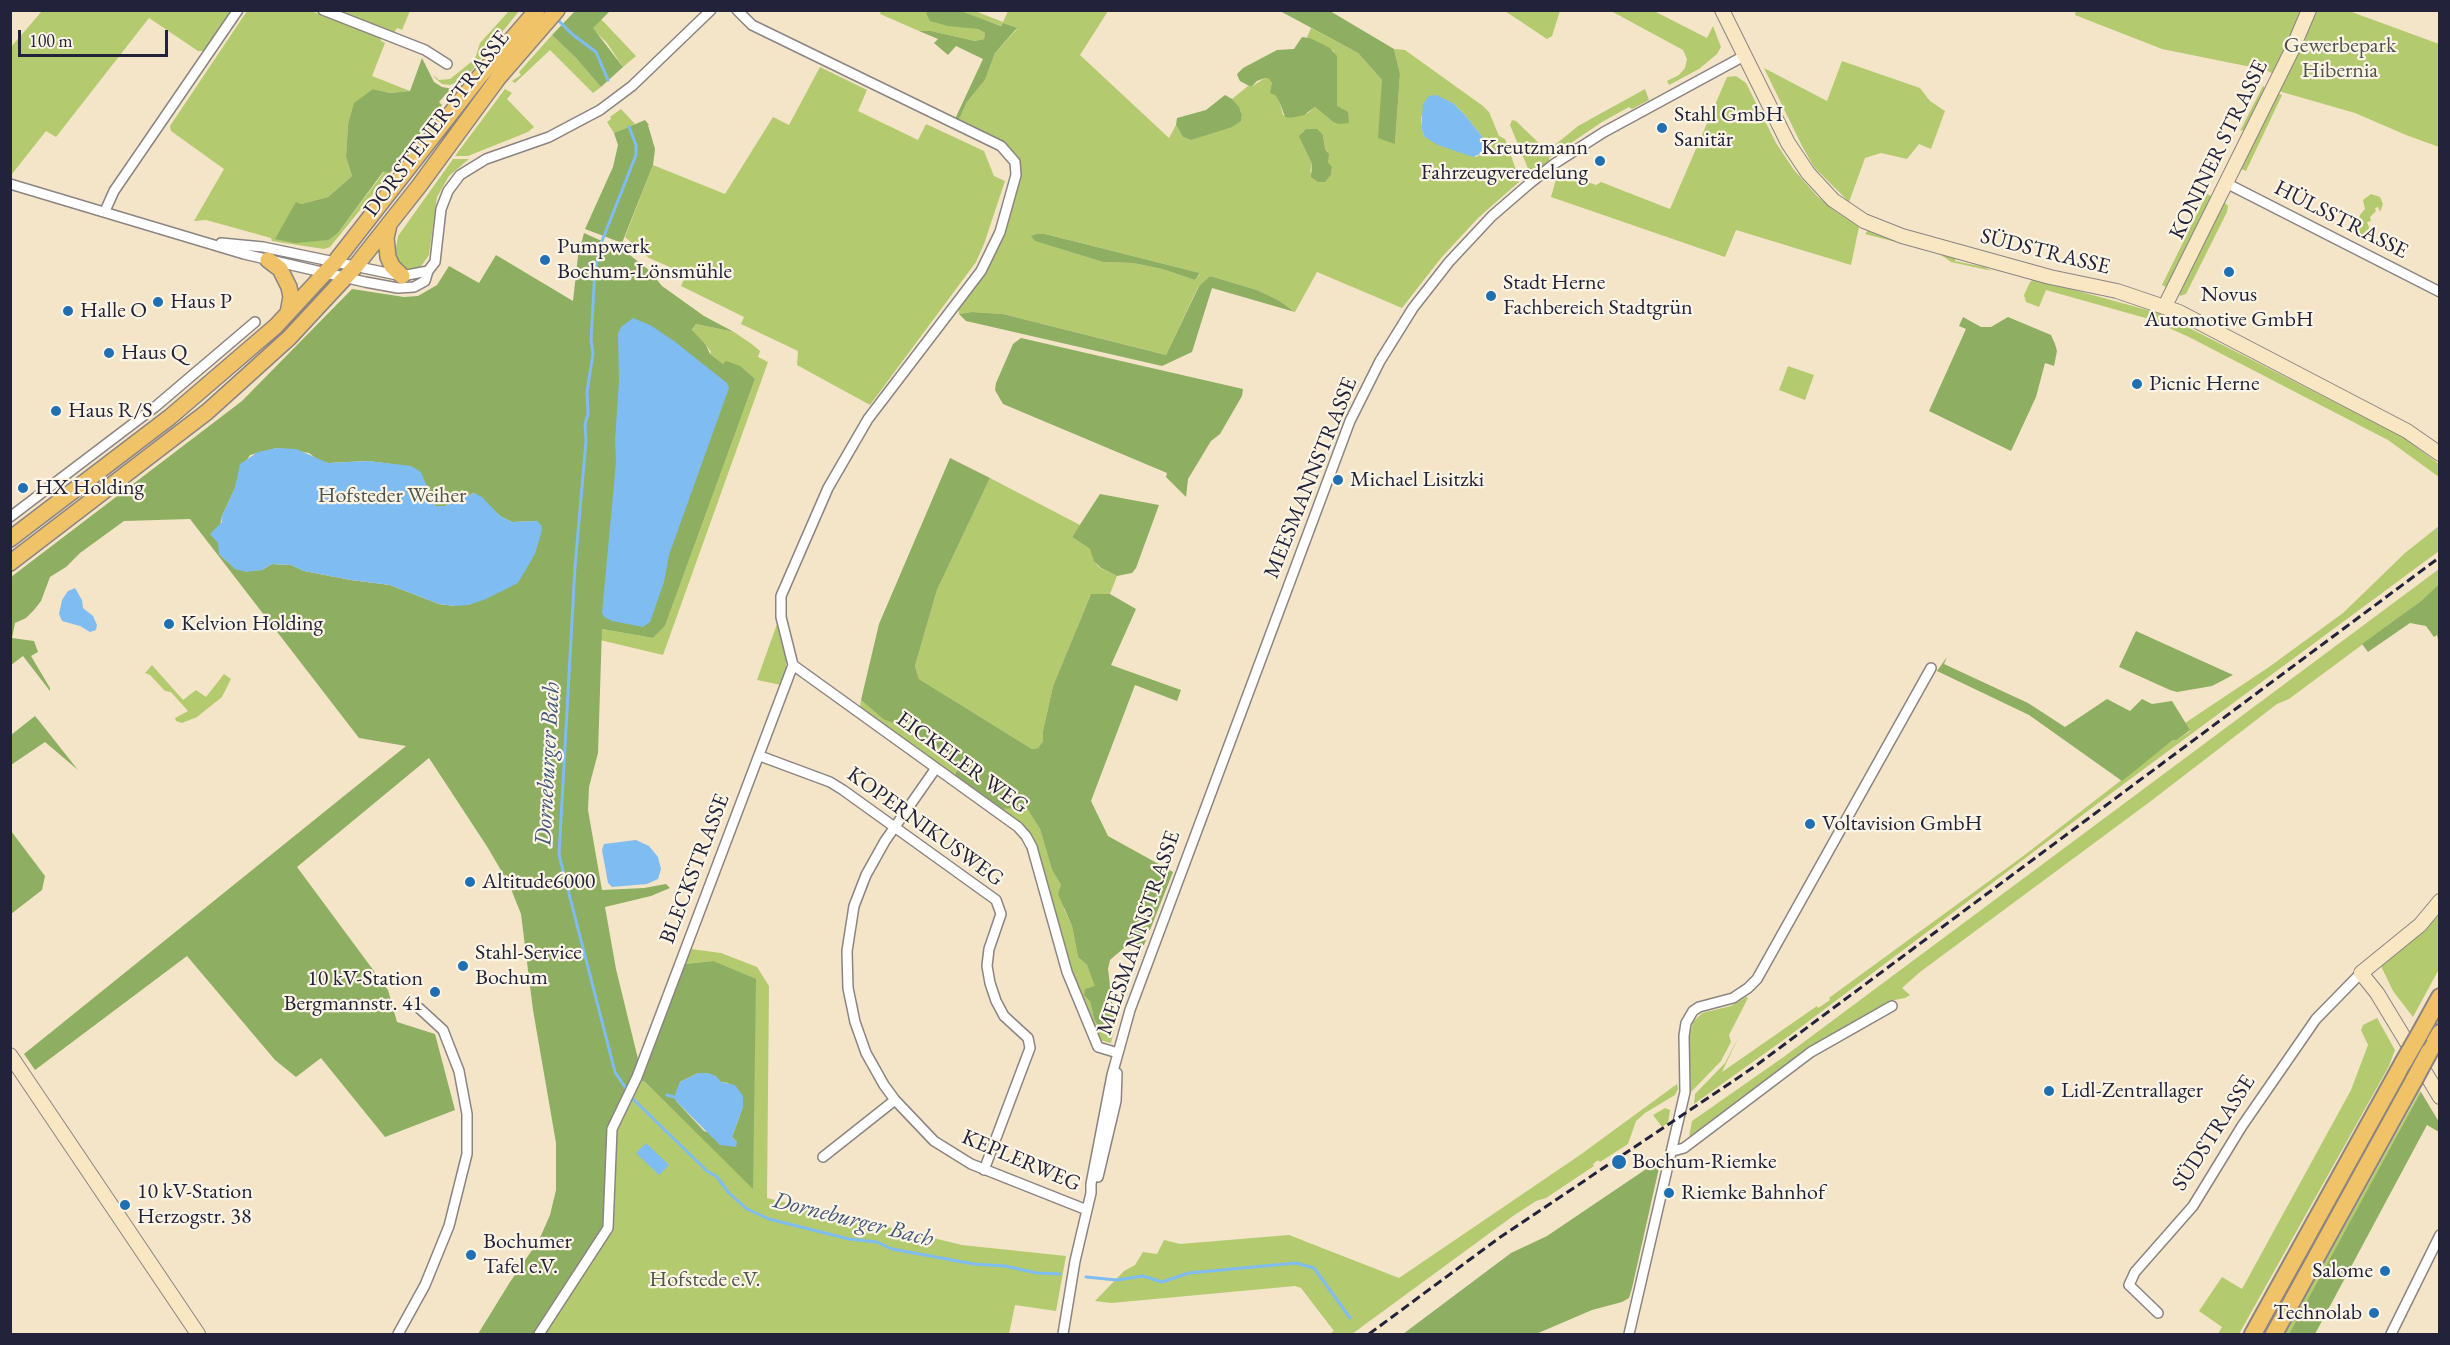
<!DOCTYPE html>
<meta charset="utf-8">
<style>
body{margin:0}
#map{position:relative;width:2450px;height:1345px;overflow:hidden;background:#f4e5c9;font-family:"EB Garamond",serif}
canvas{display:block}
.frame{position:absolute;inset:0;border:12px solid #22223b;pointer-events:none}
.scale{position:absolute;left:18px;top:30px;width:150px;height:27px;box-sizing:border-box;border:3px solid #22223b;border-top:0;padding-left:8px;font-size:18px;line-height:21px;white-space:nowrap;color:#22223b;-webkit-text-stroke:4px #fcf5e5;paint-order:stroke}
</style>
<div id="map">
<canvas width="2450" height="1345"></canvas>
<div class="frame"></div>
<div class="scale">100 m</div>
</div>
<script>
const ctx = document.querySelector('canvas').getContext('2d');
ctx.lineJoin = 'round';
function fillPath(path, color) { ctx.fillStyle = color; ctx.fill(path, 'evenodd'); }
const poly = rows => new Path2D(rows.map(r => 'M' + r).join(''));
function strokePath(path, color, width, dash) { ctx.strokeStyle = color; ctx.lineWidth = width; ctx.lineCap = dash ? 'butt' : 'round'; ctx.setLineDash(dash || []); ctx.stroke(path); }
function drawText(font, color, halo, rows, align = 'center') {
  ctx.font = font + ' "EB Garamond",serif'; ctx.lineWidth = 4.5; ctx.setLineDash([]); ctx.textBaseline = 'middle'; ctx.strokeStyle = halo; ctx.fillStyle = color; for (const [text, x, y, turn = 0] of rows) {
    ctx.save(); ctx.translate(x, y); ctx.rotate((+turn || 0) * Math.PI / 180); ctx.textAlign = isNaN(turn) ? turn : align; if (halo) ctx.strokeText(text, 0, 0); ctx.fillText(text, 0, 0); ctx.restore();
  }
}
fillPath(poly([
 [2076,10,2349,11,2439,44,2439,147,2406,135,2355,113,2275,90,2281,78,2266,70,2162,49,2075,15],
 [42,11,42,10,232,11,204,51,198,51,149,18,56,137,46,131,12,174,10,173,11,47],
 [247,11,311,11,380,37,381,41,385,43,372,76,410,91,390,93,373,89,364,96,348,125,346,157,352,176,328,197,301,204,320,240,329,240,338,233,384,172,390,173,330,247,324,249,272,241,271,238,206,220,194,221,224,169,171,131,170,126],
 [336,11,410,11,402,30,397,28,394,33],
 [509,11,519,11,465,79,450,85,442,84,435,78,433,75,439,80,450,79,475,59,480,43],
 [881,11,929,11,926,13,978,29,985,33,984,39,975,41,931,31,919,31,880,14],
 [961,11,975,11,1003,22,1008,11,1108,11,1080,55,1169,138,1176,125,1183,137,1191,140,1238,123,1242,118,1241,111,1232,99,1248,86,1251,87,1265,78,1271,80,1275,95,1280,103,1283,115,1291,118,1308,113,1315,107,1333,122,1337,107,1334,51,1307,37,1311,28,1358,53,1382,80,1395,144,1400,74,1394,49,1405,50,1483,106,1489,112,1499,136,1505,139,1520,181,1478,218,1441,258,1402,308,1317,272,1295,312,1278,300,1257,290,1210,276,1198,287,1166,355,1003,314,972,312,959,314,958,307,982,273,1018,183,1021,164,1018,156,1009,147,958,120,967,102,985,80,995,53,1017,29,1003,23,1002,26,979,18],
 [1453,103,1464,114,1490,146,1489,150,1476,157,1425,137,1421,128,1421,117],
 [1303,131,1323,135,1325,149,1328,152,1328,162,1332,167,1331,175,1324,182,1322,182,1310,172,1312,164,1300,139],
 [1045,234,1200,273,1200,274,1195,280,1162,269,1133,263,1103,262,1036,241,1032,236],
 [1505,11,1560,11,1552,36,1547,39],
 [1611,11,1654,11,1707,38,1713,26,1721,47,1717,54,1699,69,1669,85,1667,81,1679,75,1685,68,1687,59,1683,50],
 [601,19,636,56,623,67,607,43,592,28],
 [552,35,576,58,601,87,593,93,550,50,515,83,512,81,521,75,519,72],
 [1842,61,1920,88,1930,101,1945,111,1931,149,1919,144,1907,159,1881,153,1865,158,1849,202,1814,167,1802,146,1764,68,1827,101],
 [820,67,867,90,858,111,918,140,926,124,984,151,994,176,1005,181,984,244,976,262,870,405,797,365,798,351,741,324,744,317,681,286,686,274,649,258,625,237,653,165,725,194,773,117,789,125],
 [1736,76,1746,83,1776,143,1794,170,1817,196,1835,211,1859,227,1851,265,1736,230,1725,257,1551,197,1558,172,1596,185,1601,182,1670,209,1727,77],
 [2263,86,2267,89,2246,129,2240,131],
 [505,89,512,93,507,99,534,127,528,132,468,156,455,156],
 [1645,89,1649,100,1632,109,1629,107,1602,122,1549,158,1549,162,1535,172,1529,171,1510,125,1512,120,1516,121,1543,147,1550,149,1578,126],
 [2278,93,2282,95,2246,171,2241,169,2243,164],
 [621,109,635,124,614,133,607,122,611,119,610,117],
 [453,159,469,159,449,176,437,197,429,255,419,269,405,270,399,266,395,254,398,236],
 [2207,194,2213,197,2171,279,2166,287,2162,285],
 [2371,194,2380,197,2383,204,2380,212,2378,207,2375,208,2376,211,2370,217,2371,221,2367,222,2370,230,2364,237,2349,228,2353,219,2355,224,2358,223,2360,215,2365,209,2363,200],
 [2224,202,2228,206,2227,212,2186,294,2180,296,2180,289],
 [1869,229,1956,257,1955,261,1984,267,1992,271,1951,262,1938,253,1865,234],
 [2034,279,2162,314,2403,437,2439,464,2439,477,2388,440,2189,337,2149,319,2046,290,2039,307,2026,302,2024,295,2030,282],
 [696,324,734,332,753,345,760,351,758,357,768,362,663,655,600,640,602,629,653,638,665,626,755,379,723,364,710,354,711,352,706,345,692,331],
 [1788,366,1814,375,1805,400,1779,390],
 [990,478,1080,525,1072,537,1090,549,1097,565,1100,568,1117,576,1110,594,1091,594,1053,686,1043,731,1043,741,1038,748,1032,749,919,679,915,666,937,590],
 [2439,526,2439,551,2125,783,1789,1036,1694,1104,1695,1094,1725,1063,1739,1036,1722,1072,1817,1006,1818,1008,1830,1000,1829,998,1833,995,2022,857,2173,740,2177,740,2190,731,2185,723,2269,667,2343,613,2405,553],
 [2439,569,2439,584,2421,601,2289,699,2277,704,2151,801,1920,972,1902,988,1910,995,1905,998,1889,1001,1841,1031,1809,1047,1689,1137,1692,1121,1785,1056],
 [777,624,779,624,786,658,786,668,781,685,757,680],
 [152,665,183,700,196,690,206,697,224,674,231,679,222,697,197,717,182,723,176,721,175,718,188,711,171,692,165,691,150,675,145,673],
 [861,700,883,719,900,718,916,726,920,738,931,742,957,763,958,769,954,776,860,707],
 [1027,807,1040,829,1052,870,1061,885,1064,909,1072,926,1078,957,1087,965,1096,986,1090,1001,1094,1019,1102,1032,1113,1035,1111,1043,1099,1040,1073,979,1038,856,998,809],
 [2439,909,2439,969,2413,1017,2393,991,2381,966,2426,926],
 [691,949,721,953,757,967,769,986,767,1198,962,1245,1066,1256,1056,1311,1015,1305,1009,1334,546,1334,608,1228,612,1129,638,1079,645,1082,753,1188,713,961,685,964],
 [1746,997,1748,998,1729,1035,1731,1042,1721,1061,1691,1092,1689,1039,1693,1022,1702,1013,1731,1006],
 [2377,1018,2395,1050,2389,1066,2239,1334,2218,1334,2222,1327,2199,1311,2222,1277,2242,1289,2351,1090,2368,1045,2361,1030,2363,1025],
 [1677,1084,1678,1089,1675,1095,1645,1113,1636,1121,1628,1144,1600,1162,1598,1160,1593,1164,1594,1166,1546,1198,1536,1201,1513,1216,1352,1334,1329,1334,1334,1331,1301,1288,1295,1286,1111,1303,1095,1301,1124,1271,1135,1265,1143,1252,1157,1254,1164,1240,1180,1244,1289,1235,1399,1278,1580,1155],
 [2420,1091,2421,1092,2403,1128,2289,1334,2285,1334],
 [1665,1108,1670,1110,1668,1123,1662,1127,1653,1115]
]), '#b3ca6f');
fillPath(poly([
 [576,10,610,11,593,28,623,67,601,87,576,58,552,35],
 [929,10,961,11,1001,26,1003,23,1017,28,995,53,985,80,967,102,958,121,955,119,983,59,956,46,948,55,934,43,938,39,919,31,931,31,975,41,984,39,985,33,978,29,948,26,930,21,926,13],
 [1280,11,1330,11,1394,49,1400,74,1395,144,1378,138,1382,80,1358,53],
 [1302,37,1310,38,1330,48,1337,56,1337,106,1348,112,1349,123,1339,124,1333,122,1315,107,1304,115,1291,118,1285,117,1280,103,1275,95,1270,93,1272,83,1269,79,1265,78,1257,81,1251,87,1240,81,1238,77,1237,74,1243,68,1277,50,1294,49],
 [422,58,434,82,442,87,454,89,449,96,446,94,439,102,442,105,390,173,383,172,338,233,329,240,295,243,275,239,296,202,301,204,328,197,352,176,346,157,348,125,354,103,373,89,390,93,410,91],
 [1225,95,1232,99,1239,107,1242,115,1241,121,1232,127,1191,140,1183,137,1176,125,1177,118,1206,110],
 [645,120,649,125,648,125,655,149,653,165,622,243,585,229,613,167,618,145,614,133],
 [1306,129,1317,129,1323,135,1325,149,1329,154,1328,162,1332,167,1331,175,1325,182,1318,182,1311,177,1312,164,1300,139,1299,136],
 [584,233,626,252,650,271,662,286,704,316,734,332,696,324,692,330,706,345,710,354,723,364,726,361,740,366,755,379,665,626,653,638,602,629,598,753,589,787,588,810,602,890,644,888,666,884,670,888,651,896,605,907,616,969,638,1059,635,1079,612,1129,608,1228,537,1334,478,1334,510,1282,539,1240,550,1215,556,1190,556,1143,533,1010,521,914,509,884,488,848,429,758,297,867,388,990,397,1022,435,1034,455,1110,385,1137,321,1058,296,1077,275,1060,187,956,35,1070,24,1054,406,746,359,738,190,519,124,521,80,553,66,567,50,577,41,601,34,610,26,618,15,623,12,638,34,641,38,652,31,656,50,688,50,691,23,656,11,665,11,577,242,401,352,289,404,297,418,296,437,285,449,266,479,283,496,255,573,301,578,256],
 [277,448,309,453,318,460,328,463,368,461,391,464,427,490,435,506,445,506,474,493,500,516,512,522,537,521,455,606,439,604,390,585,351,580,304,571,291,565,272,564,262,570,246,571,236,569,219,554,221,518,235,488,239,473,250,455],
 [1037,234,1045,234,1200,273,1195,280,1162,269,1133,263,1103,262,1035,241,1031,236],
 [1210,276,1257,290,1278,300,1295,312,1212,288,1192,352,1162,366,966,321,959,314,972,312,1003,314,1166,355,1199,286],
 [1963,317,1981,327,1991,327,2008,317,2051,335,2055,344,2057,351,2054,366,2045,363,2036,397,2011,451,1929,411,1966,329,1959,326],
 [1021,338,1243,389,1242,396,1220,434,1211,441,1188,479,1186,497,1166,477,1167,473,1003,404,995,390,996,383,1013,344],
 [950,458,990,478,937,590,915,666,919,679,1032,749,1038,748,1043,741,1043,731,1053,686,1091,594,1110,594,1136,609,1111,665,1181,690,1177,701,1135,685,1091,801,1108,836,1173,872,1150,930,1147,929,1142,937,1146,940,1144,945,1124,948,1110,960,1108,969,1115,1026,1113,1035,1102,1032,1094,1019,1090,1001,1084,995,1085,989,1095,986,1087,965,1078,957,1072,926,1058,894,1061,885,1052,870,1040,829,1027,808,998,809,954,776,958,769,957,763,931,742,919,738,916,726,900,718,894,723,883,719,861,700,879,624],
 [1100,494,1159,505,1136,568,1132,573,1117,576,1101,568,1094,561,1090,549,1072,537],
 [2439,584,2439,644,2437,635,2434,637,2426,626,2410,623,2368,652,2362,644,2421,601],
 [2136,631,2233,675,2212,686,2177,692,2170,690,2119,667],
 [1947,657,1944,664,2028,703,2065,727,2107,699,2130,711,2142,699,2152,704,2172,701,2190,730,2177,740,2173,740,2122,781,2029,715,1937,671],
 [35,716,40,722,78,770,45,742,11,765,11,735],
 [11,831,45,876,42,890,11,914],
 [713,961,756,979,753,1189,645,1082,638,1079,685,964],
 [698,1073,708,1073,721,1082,728,1083,743,1107,732,1137,737,1142,704,1131,676,1101,680,1082],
 [2421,1092,2439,1122,2439,1132,2427,1125,2315,1334,2289,1334],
 [1661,1159,1632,1288,1629,1298,1622,1302,1592,1310,1536,1334,1403,1334,1511,1253,1547,1236]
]), '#8eae62');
fillPath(poly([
 [1436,95,1453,103,1464,114,1490,146,1489,150,1473,157,1438,145,1425,137,1421,128,1423,104,1429,96],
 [633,318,650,325,674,341,727,383,729,388,669,555,664,582,650,622,643,627,612,621,604,617,602,613,616,462,615,441,619,381,618,334,621,327],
 [277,448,296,449,328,463,368,461,411,466,421,472,435,506,445,506,474,493,482,497,500,516,512,522,537,521,541,525,542,530,535,554,518,583,486,599,469,605,455,606,439,604,390,585,351,580,304,571,291,565,272,564,262,570,246,572,235,569,219,554,218,543,210,534,222,522,221,518,235,488,240,464,258,452],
 [75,588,82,600,83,608,93,616,97,625,96,630,90,632,80,626,62,621,59,614,62,600,68,591],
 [636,840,649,846,658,857,661,869,658,879,647,884,612,887,608,883,602,850,604,844],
 [698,1073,708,1073,716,1076,721,1082,735,1085,743,1096,743,1107,732,1137,737,1142,736,1147,720,1145,676,1101,675,1094,680,1082],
 [646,1143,669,1165,659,1175,636,1153]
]), '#7fbcf2');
strokePath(poly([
 [557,19,572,34,596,52,608,80],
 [629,127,636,145,636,155,602,241,595,270,591,340,593,354,587,392,588,414,585,424,586,441,575,567,559,855,615,1072,633,1099,707,1171,717,1177,729,1193,747,1209,769,1219,849,1239,877,1242,892,1249,974,1264,1005,1266,1037,1273,1060,1274],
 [667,1095,678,1098],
 [1086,1277,1117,1280,1143,1276,1162,1282,1189,1273,1296,1263,1314,1268,1350,1318]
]), '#7fbcf2', 3);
const street = poly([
 [323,10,425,50,447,64],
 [2226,183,2440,292],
 [10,184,244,254,365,282,398,288,414,287,425,281,428,271,435,262,441,209,448,191,460,175,486,159,549,137,600,110,632,86,711,10],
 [105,211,114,191,238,10],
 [221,243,263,247,402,276,428,271],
 [10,517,155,407,255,322],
 [793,665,1018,827,1026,836,1032,847,1067,972,1098,1047,1118,1053],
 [760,756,830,782,843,790,996,900,1001,914,989,949,987,966,990,983,996,1001,1004,1016,1028,1038,1030,1048,984,1170],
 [936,768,885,841,866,875,854,906,847,951,848,988,855,1022,866,1053,884,1085,895,1100,934,1141,971,1164,1087,1210],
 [1673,1151,1684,1148,1811,1052,1892,1006],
 [823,1157,895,1100],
 [1098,1177,1116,1101,1117,1073],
 [2158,1313,2129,1285,2135,1272,2193,1206,2242,1126,2316,1019,2361,973],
 [398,1334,425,1285,449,1226,467,1154,467,1114,459,1071,443,1030,419,1008],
 [539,1334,608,1228,612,1129,637,1077,793,665,781,617,781,596,828,488,868,419,981,271,1000,232,1016,175,1015,162,1001,146,752,25,737,10],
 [1063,1334,1075,1261,1091,1193,1091,1184,1112,1075,1130,1010,1350,421,1380,361,1413,308,1449,262,1492,216,1529,184,1554,164,1604,132,1744,56],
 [1629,1334,1685,1092,1684,1036,1686,1023,1693,1011,1699,1007,1733,998,1748,988,1757,979,1931,668],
 [2391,1334,2440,1235]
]);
const secondary = poly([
 [1722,10,1788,143,1808,173,1833,200,1864,221,1902,236,2050,277,2117,291,2179,312,2407,431,2440,454],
 [2165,306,2291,52,2309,10],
 [2440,901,2420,925,2361,973,2377,993,2440,1097],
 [10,1055,198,1334]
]);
const primary = poly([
 [389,225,386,238,388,257,392,266,402,276],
 [268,260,280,269,289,287,291,297,288,313],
 [10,539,170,417,276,326,335,262,480,76,537,10],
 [10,563,207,412,289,338,355,267,419,186,499,77,557,10]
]);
const highway = poly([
 [2419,1035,2440,997],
 [2429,1052,2440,1033],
 [2253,1334,2403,1063],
 [2274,1334,2414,1080]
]);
strokePath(street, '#8b8482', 12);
strokePath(secondary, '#8b8482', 16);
strokePath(primary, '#8b8482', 18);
strokePath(highway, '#8b8482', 20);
strokePath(street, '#fff', 9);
strokePath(secondary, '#f9e7c3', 14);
strokePath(primary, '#f1c369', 15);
strokePath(highway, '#f1c369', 16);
strokePath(poly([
 [1369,1334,1499,1238,1754,1067,2440,557]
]), '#22223b', 3, [9, 4.5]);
const highwayBridge = poly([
 [2403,1063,2419,1035],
 [2414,1080,2429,1052]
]);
strokePath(highwayBridge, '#8b8482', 20, []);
strokePath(highwayBridge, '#f1c369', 16);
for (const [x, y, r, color] of [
 [1662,128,6,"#1f6fb2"],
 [1600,161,6,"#1f6fb2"],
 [545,260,6,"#1f6fb2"],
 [2229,272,6,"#1f6fb2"],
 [1491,296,6,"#1f6fb2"],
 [158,302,6,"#1f6fb2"],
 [68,311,6,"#1f6fb2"],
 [109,353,6,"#1f6fb2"],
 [2137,384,6,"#1f6fb2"],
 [56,411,6,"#1f6fb2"],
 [1338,480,6,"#1f6fb2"],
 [23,488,6,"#1f6fb2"],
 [169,624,6,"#1f6fb2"],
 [1810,824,6,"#1f6fb2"],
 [470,882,6,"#1f6fb2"],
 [463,966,6,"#1f6fb2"],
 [435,992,6,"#1f6fb2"],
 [2049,1091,6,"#1f6fb2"],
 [1619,1162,8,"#1f6fb2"],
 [1669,1193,6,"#1f6fb2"],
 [125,1205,6,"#1f6fb2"],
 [471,1255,6,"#1f6fb2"],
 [2385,1271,6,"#1f6fb2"],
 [2374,1313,6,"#1f6fb2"]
]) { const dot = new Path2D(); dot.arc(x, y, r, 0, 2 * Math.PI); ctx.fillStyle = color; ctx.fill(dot); strokePath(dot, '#fcf5e5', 2); }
drawText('22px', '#4e544b', '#fcf5e5', [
 ["Gewerbepark",2340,46],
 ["Hibernia",2340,71],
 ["Hofsteder Weiher",392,496],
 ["Hofstede e.V.",705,1280]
]);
drawText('22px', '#22223b', '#fcf5e5', [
 ["Stahl GmbH",1674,115],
 ["Sanitär",1674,140],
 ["Kreutzmann",1588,148,"right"],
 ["Fahrzeugveredelung",1588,173,"right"],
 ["Pumpwerk",557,247],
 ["Bochum-Lönsmühle",557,272],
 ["Stadt Herne",1503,283],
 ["Fachbereich Stadtgrün",1503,308],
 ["Novus",2229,295,"center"],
 ["Automotive GmbH",2229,320,"center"],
 ["Haus P",170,302],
 ["Halle O",80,311],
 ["Haus Q",121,353],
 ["Picnic Herne",2149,384],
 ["Haus R/S",68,411],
 ["Michael Lisitzki",1350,480],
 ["HX Holding",35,488],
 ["Kelvion Holding",181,624],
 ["Voltavision GmbH",1822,824],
 ["Altitude6000",482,882],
 ["Stahl-Service",475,953],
 ["Bochum",475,978],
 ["10 kV-Station",423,979,"right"],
 ["Bergmannstr. 41",423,1004,"right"],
 ["Lidl-Zentrallager",2061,1091],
 ["Bochum-Riemke",1632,1162],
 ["10 kV-Station",137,1192],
 ["Herzogstr. 38",137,1217],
 ["Riemke Bahnhof",1681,1193],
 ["Bochumer",483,1242],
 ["Tafel e.V.",483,1267],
 ["Salome",2373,1271,"right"],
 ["Technolab",2362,1313,"right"]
], 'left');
drawText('22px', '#22223b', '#fcf5e5', [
 ["DORSTENER STRASSE",437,124,-53],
 ["KONINER STRASSE",2219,150,-64],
 ["HÜLSSTRASSE",2341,220,27],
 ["SÜDSTRASSE",2045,252,14],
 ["MEESMANNSTRASSE",1311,478,-68],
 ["EICKELER WEG",962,763,36],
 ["KOPERNIKUSWEG",925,827,36],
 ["BLECKSTRASSE",695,869,-69],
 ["MEESMANNSTRASSE",1139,933,-71],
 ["SÜDSTRASSE",2214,1133,-57],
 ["KEPLERWEG",1021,1161,23]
]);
drawText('italic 24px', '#43587b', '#fcf5e5', [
 ["Dorneburger Bach",548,764,-87],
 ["Dorneburger Bach",853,1220,14]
]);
</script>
